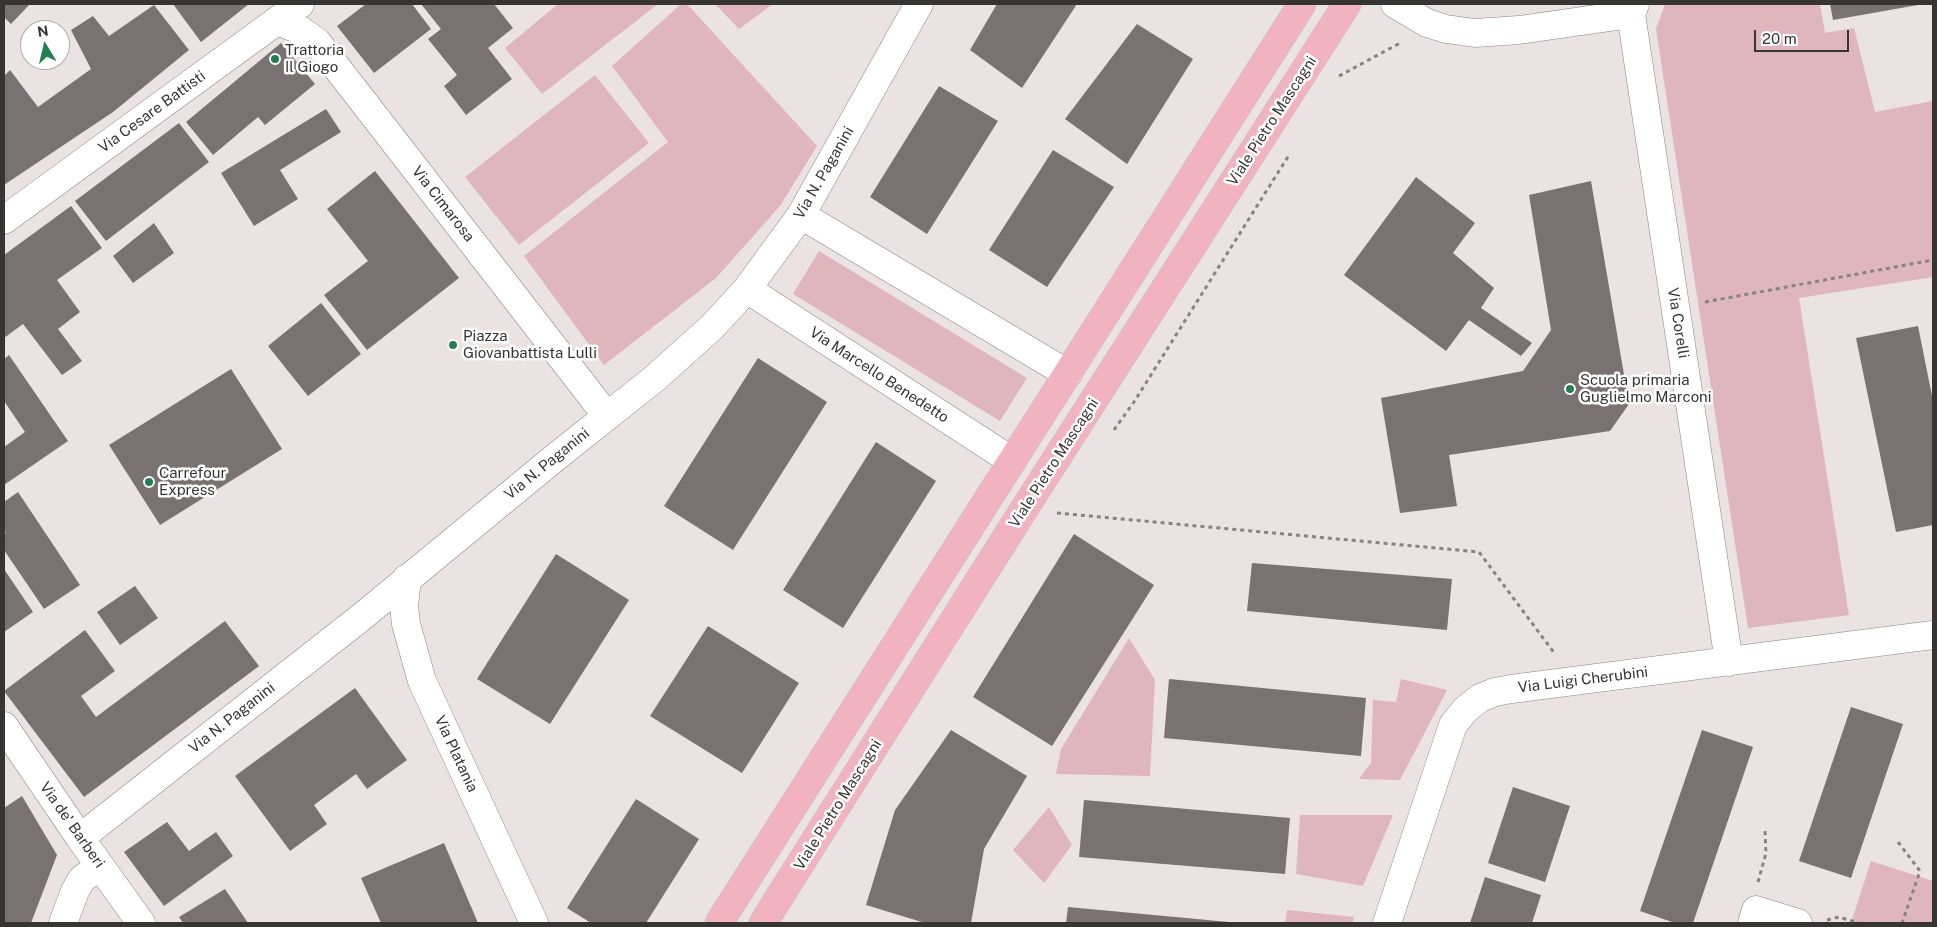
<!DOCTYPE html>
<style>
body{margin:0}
#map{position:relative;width:1937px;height:927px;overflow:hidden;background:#eae2e3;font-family:"Public Sans",sans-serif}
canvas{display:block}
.frame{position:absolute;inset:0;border:5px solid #373434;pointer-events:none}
.north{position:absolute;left:20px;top:20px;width:50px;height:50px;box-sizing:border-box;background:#fff;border:1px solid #afaeae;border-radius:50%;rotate:351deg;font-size:14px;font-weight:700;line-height:20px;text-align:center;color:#373434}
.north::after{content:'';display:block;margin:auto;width:18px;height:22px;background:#257e53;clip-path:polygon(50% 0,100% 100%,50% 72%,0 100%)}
.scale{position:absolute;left:1754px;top:30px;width:95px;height:22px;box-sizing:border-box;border:2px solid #373434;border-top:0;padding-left:6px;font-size:15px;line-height:18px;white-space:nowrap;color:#373434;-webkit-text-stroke:4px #fff;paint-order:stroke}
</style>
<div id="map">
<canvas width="1937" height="927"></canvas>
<div class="frame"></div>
<div class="north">N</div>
<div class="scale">20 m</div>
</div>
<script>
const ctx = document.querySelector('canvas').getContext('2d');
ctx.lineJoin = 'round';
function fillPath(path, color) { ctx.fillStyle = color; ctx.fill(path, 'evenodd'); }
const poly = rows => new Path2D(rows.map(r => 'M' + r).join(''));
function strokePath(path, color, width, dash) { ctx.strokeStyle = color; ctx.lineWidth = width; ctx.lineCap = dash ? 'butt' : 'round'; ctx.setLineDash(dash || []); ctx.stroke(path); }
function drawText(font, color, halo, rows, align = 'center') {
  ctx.font = font + ' "Public Sans",sans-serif'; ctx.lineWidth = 5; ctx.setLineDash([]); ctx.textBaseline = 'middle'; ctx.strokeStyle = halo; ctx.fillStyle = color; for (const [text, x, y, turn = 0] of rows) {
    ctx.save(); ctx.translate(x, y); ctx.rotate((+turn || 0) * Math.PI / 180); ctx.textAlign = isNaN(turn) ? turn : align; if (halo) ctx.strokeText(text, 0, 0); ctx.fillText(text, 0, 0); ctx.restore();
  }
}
fillPath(poly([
 [558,4,658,4,542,94,505,48],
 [681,4,687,4,817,146,780,206,716,278,604,365,524,256,668,142,612,66],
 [715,4,773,4,739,29],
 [1665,4,1820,4,1825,33,1854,28,1875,112,1933,101,1933,277,1799,298,1849,615,1748,628,1656,29],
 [595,75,649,143,519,245,465,177],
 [819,251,1027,378,1000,421,793,294],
 [1129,638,1155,680,1150,776,1056,774,1061,749],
 [1401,679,1447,690,1400,780,1359,779,1371,763,1373,700,1396,702],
 [1049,807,1072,845,1044,883,1013,850],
 [1300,815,1393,815,1363,886,1296,874],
 [1871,861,1933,881,1933,923,1851,923],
 [1287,910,1354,917,1352,923,1285,923]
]), '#dfb6bd');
fillPath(poly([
 [4,4,30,4,11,24,4,17],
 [173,4,249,4,201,42],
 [366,4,412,4,431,29,374,73,337,26],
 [421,4,494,4,513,28,488,48,512,79,466,115,444,86,457,75,428,39,441,29],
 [997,4,1077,4,1022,88,970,50],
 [1830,4,1917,4,1918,5,1833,20],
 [154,5,189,50,113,112,4,185,4,76,10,70,38,107,91,69,71,30,93,16,109,36],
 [1137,24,1193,59,1127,164,1065,119],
 [281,43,315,84,265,125,258,117,213,155,186,122],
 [939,86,998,121,927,234,870,197],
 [326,109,341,132,280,170,298,199,254,226,221,173],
 [179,123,209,162,106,241,75,201],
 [1053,150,1114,187,1047,287,989,250],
 [375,171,459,278,367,350,324,295,368,261,327,209],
 [1416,177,1475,223,1453,253,1494,288,1481,308,1532,343,1521,356,1469,320,1446,351,1344,275],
 [1591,181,1629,404,1610,431,1449,455,1457,506,1400,513,1381,398,1523,371,1551,330,1529,195],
 [71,206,102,248,57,280,80,312,58,329,82,361,62,375,23,324,4,338,4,255],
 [154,223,174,253,133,283,113,256],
 [321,303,361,354,308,396,268,346],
 [1918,326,1933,401,1933,525,1896,532,1856,338],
 [9,355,68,441,4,485,4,447,25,432,4,401,4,359],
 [758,358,827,402,733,550,664,506],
 [231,369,282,449,160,525,109,445],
 [876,442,936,481,843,628,783,590],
 [18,492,80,585,44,609,4,550,4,534,6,533,4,529,4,502],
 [1074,534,1154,585,1052,746,973,697],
 [556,554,629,600,550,724,477,679],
 [1252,563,1452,579,1447,630,1247,611],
 [4,569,33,612,4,632],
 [135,586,158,618,120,645,97,612],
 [225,621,259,666,84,797,4,691,85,630,115,671,81,696,96,717],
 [708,626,799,683,742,773,650,716],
 [1169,679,1366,698,1361,756,1164,738],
 [355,688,407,760,367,789,356,774,314,805,327,824,290,851,235,776],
 [1851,707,1903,724,1851,878,1799,861],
 [951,730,1027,776,984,849,971,923,925,923,866,905,895,810],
 [1702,730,1753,747,1693,923,1675,923,1640,911],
 [1513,787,1570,806,1545,882,1488,863],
 [22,796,57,855,31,923,4,923,4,808],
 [636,799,699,839,646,923,591,923,567,908],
 [1084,800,1290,818,1285,874,1079,857],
 [167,822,189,851,216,832,233,856,164,906,124,852],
 [444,843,478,923,381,923,361,878],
 [1485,877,1541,895,1532,923,1470,923],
 [225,889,248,923,183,923,179,917],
 [1068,907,1229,922,1229,923,1066,923]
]), '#797172');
const minor = poly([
 [1395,4,1427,23,1446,29,1475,33,1519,30,1631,14],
 [1635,4,1631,14,1729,662],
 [278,21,300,30,317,42,607,416],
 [801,215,1068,374],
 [4,220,300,4],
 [747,289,1012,461],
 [407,578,404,606,406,624,422,681,534,923],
 [4,726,80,838,141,923],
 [80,838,359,619,557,456,654,379,712,327,747,289,801,215,919,4],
 [63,923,75,891,82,879,100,866],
 [1387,923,1453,725,1465,710,1480,698,1495,692,1511,689,1933,635],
 [1752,923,1756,910,1798,923]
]);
const major = poly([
 [719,923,1302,4],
 [763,923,1019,517,1347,4]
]);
strokePath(minor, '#8e8687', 29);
strokePath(major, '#c3c2c2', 29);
strokePath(poly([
 [1339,76,1402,42],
 [1705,302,1933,260],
 [1114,430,1134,402,1289,155],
 [1057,513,1479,552,1555,654],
 [1898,842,1920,871,1902,923],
 [1758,882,1766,853,1765,831],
 [1827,920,1839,917,1859,923]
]), '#888383', 3, [4, 4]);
strokePath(minor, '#fff', 28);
strokePath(major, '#f1b3bf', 28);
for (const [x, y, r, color] of [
 [275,59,5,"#257e53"],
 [453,345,5,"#257e53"],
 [1570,389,5,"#257e53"],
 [149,482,5,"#257e53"]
]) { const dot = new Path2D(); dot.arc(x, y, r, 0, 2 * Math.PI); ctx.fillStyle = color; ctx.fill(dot); strokePath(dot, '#fff', 2); }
drawText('15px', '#373434', '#fff', [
 ["Trattoria",285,50],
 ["Il Giogo",285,67],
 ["Piazza",463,336],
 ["Giovanbattista Lulli",463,353],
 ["Scuola primaria",1580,380],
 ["Guglielmo Marconi",1580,397],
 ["Carrefour",159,473],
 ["Express",159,490]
], 'left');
drawText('15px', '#373434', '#fff', [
 ["Via Cesare Battisti",152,112,-36],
 ["Viale Pietro Mascagni",1272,121,-57],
 ["Via N. Paganini",824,173,-60],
 ["Via Cimarosa",443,204,52],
 ["Via Corelli",1678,323,81],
 ["Via Marcello Benedetto",879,375,33],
 ["Viale Pietro Mascagni",1054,463,-57],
 ["Via N. Paganini",547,464,-39],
 ["Via Luigi Cherubini",1583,680,-7],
 ["Via N. Paganini",232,718,-38],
 ["Via Platania",456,754,65],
 ["Viale Pietro Mascagni",838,805,-58],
 ["Via de' Barberi",72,825,55]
]);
</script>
